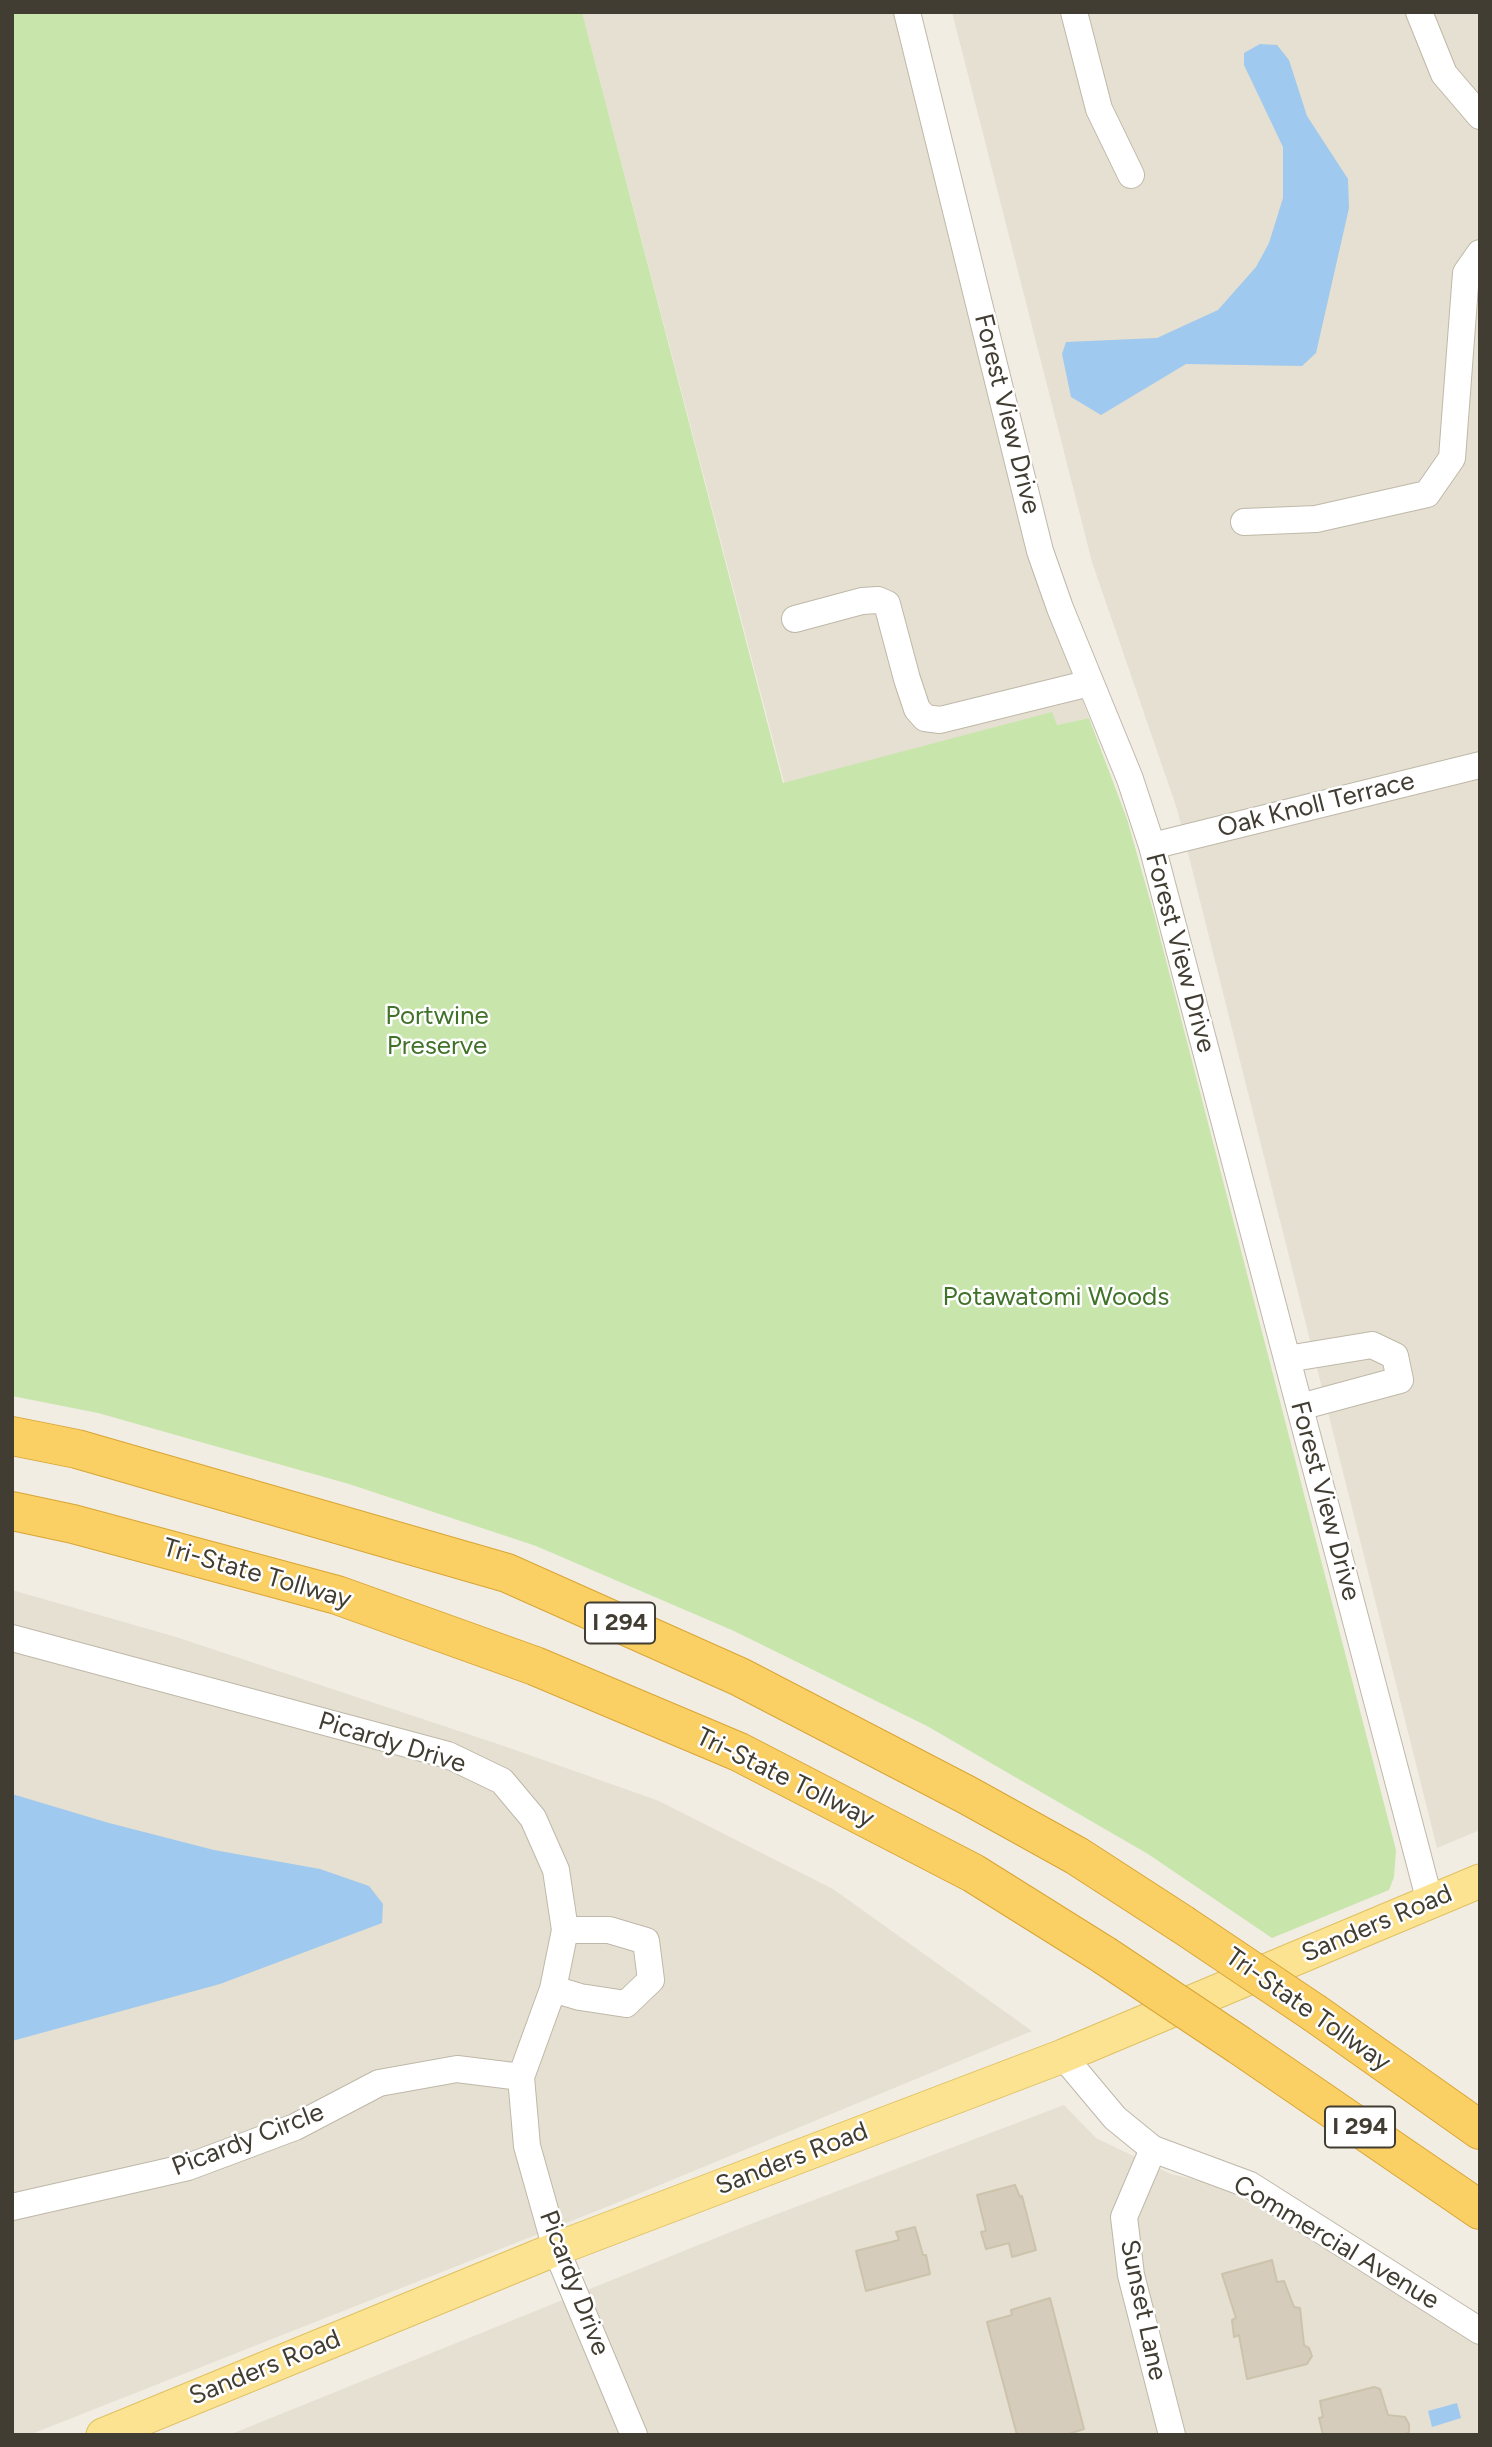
<!DOCTYPE html>
<style>
body{margin:0}
#map{position:relative;width:1492px;height:2447px;overflow:hidden;background:#f1ede3;font-family:Figtree,sans-serif}
canvas{display:block}
.frame{position:absolute;inset:0;border:14px solid #423d33;pointer-events:none}
</style>
<div id="map">
<canvas width="1492" height="2447"></canvas>
<div class="frame"></div>
</div>
<script>
const ctx = document.querySelector('canvas').getContext('2d');
ctx.lineJoin = 'round';
function fillPath(path, color) { ctx.fillStyle = color; ctx.fill(path, 'evenodd'); }
const poly = rows => new Path2D(rows.map(r => 'M' + r).join(''));
function strokePath(path, color, width, dash) { ctx.strokeStyle = color; ctx.lineWidth = width; ctx.lineCap = dash ? 'butt' : 'round'; ctx.setLineDash(dash || []); ctx.stroke(path); }
function drawText(font, color, halo, rows, align = 'center') {
  ctx.font = font + ' Figtree,sans-serif'; ctx.lineWidth = 5; ctx.setLineDash([]); ctx.textBaseline = 'middle'; ctx.strokeStyle = halo; ctx.fillStyle = color; for (const [text, x, y, turn = 0] of rows) {
    ctx.save(); ctx.translate(x, y); ctx.rotate((+turn || 0) * Math.PI / 180); ctx.textAlign = isNaN(turn) ? turn : align; if (halo) ctx.strokeText(text, 0, 0); ctx.fillText(text, 0, 0); ctx.restore();
  }
}
fillPath(poly([
 [582,12,895,12,1051,613,1089,718,1043,728,788,797],
 [952,12,1480,12,1480,1830,1437,1848,1177,809,1092,562],
 [12,1590,176,1637,504,1746,659,1801,833,1889,1032,2031,609,2206,29,2435,12,2435],
 [1064,2105,1096,2138,1171,2174,1217,2185,1258,2207,1480,2347,1480,2435,229,2435,743,2227]
]), '#e5e0d1');
fillPath(poly([
 [12,12,582,12,783,783,1052,712,1057,725,1089,718,1127,819,1154,914,1396,1850,1394,1877,1389,1890,1272,1938,1148,1854,927,1726,734,1631,536,1546,349,1484,98,1413,12,1396]
]), '#c8e5ac');
fillPath(poly([
 [1260,44,1277,45,1289,60,1307,116,1348,179,1349,208,1316,353,1302,366,1186,364,1101,415,1071,397,1062,354,1066,342,1157,338,1218,310,1256,267,1269,243,1283,198,1283,147,1244,65,1244,53],
 [12,1794,109,1823,214,1850,320,1869,369,1886,383,1904,382,1923,220,1984,12,2041],
 [1457,2403,1461,2418,1432,2427,1428,2411]
]), '#9fc9ee');
const building = poly([
 [1015,2185,1020,2197,1022,2196,1036,2250,1012,2257,1009,2243,986,2249,981,2232,986,2231,977,2195,1015,2185],
 [915,2227,923,2255,926,2255,930,2274,866,2291,856,2251,899,2240,896,2232,915,2227],
 [1272,2260,1277,2282,1284,2281,1294,2307,1300,2308,1304,2345,1309,2348,1312,2356,1307,2364,1247,2379,1239,2335,1234,2337,1232,2320,1236,2318,1222,2274,1272,2260],
 [1050,2298,1084,2429,1065,2435,1017,2435,987,2322,1012,2315,1011,2310,1050,2298],
 [1374,2387,1380,2389,1388,2415,1405,2417,1409,2424,1409,2432,1403,2435,1323,2435,1319,2418,1323,2417,1320,2401,1374,2387]
]);
fillPath(building, '#d5ccbb');
strokePath(building, '#cdc2ac', 2);
const minor = poly([
 [907,12,1040,551,1060,608,1130,779,1152,846,1430,1902],
 [1074,12,1099,109,1131,175],
 [1419,12,1444,74,1480,116],
 [1244,522,1316,519,1427,494,1452,458,1466,273,1480,253],
 [795,619,862,601,878,600,887,604,907,679,917,709,925,718,940,720,1090,683],
 [1152,846,1480,765],
 [1287,1359,1372,1345,1395,1356,1400,1380,1300,1407],
 [12,1638,448,1755,502,1781,533,1818,556,1870,565,1930,553,1989,521,2077,527,2146,556,2249,634,2435],
 [553,1989,580,1997,626,2004,651,1980,646,1941,609,1930,565,1930],
 [1063,2056,1115,2118,1153,2149,1250,2185,1480,2331],
 [1153,2149,1124,2217,1131,2275,1172,2435],
 [12,2207,188,2167,295,2127,379,2083,457,2069,521,2077]
]);
const major = poly([
 [103,2435,556,2249,1063,2056,1480,1881]
]);
const highway = poly([
 [12,1436,77,1449,507,1573,740,1677,967,1795,1077,1856,1182,1924],
 [12,1511,73,1524,337,1595,535,1666,739,1752,973,1873,1104,1955],
 [1316,2014,1480,2130],
 [1239,2045,1480,2210]
]);
strokePath(minor, '#bfb8a9', 28);
strokePath(major, '#e0c162', 35);
strokePath(highway, '#d9a535', 40);
strokePath(minor, '#fff', 26);
strokePath(major, '#fce391', 33);
strokePath(highway, '#fad064', 38);
const highwayBridge = poly([
 [1182,1924,1316,2014],
 [1104,1955,1239,2045]
]);
strokePath(highwayBridge, '#d9a535', 40, []);
strokePath(highwayBridge, '#fad064', 38);
for (const [x, y, w] of [
 [620,1623,70],
 [1360,2127,70]
]) { const box = new Path2D(); box.roundRect(x - w / 2, y - 20.5, w, 41, 5); ctx.fillStyle = '#fff'; ctx.fill(box); strokePath(box, '#423d33', 2); }
drawText('bold 24px', '#423d33', null, [
 ["I 294",620,1623],
 ["I 294",1360,2127]
]);
drawText('26px', '#423d33', '#fff', [
 ["Forest View Drive",1007,414,76],
 ["Oak Knoll Terrace",1316,805,-14],
 ["Forest View Drive",1180,953,75],
 ["Forest View Drive",1325,1501,75],
 ["Tri-State Tollway",257,1574,16],
 ["Picardy Drive",392,1743,17],
 ["Tri-State Tollway",785,1778,26],
 ["Sanders Road",1377,1924,-23],
 ["Tri-State Tollway",1308,2010,35],
 ["Picardy Circle",248,2140,-21],
 ["Sanders Road",792,2159,-21],
 ["Commercial Avenue",1336,2243,31],
 ["Picardy Drive",574,2283,69],
 ["Sunset Lane",1143,2310,78],
 ["Sanders Road",265,2368,-22]
]);
drawText('26px', '#417229', '#fff', [
 ["Portwine",437,1016],
 ["Preserve",437,1046],
 ["Potawatomi Woods",1056,1297]
]);
</script>
